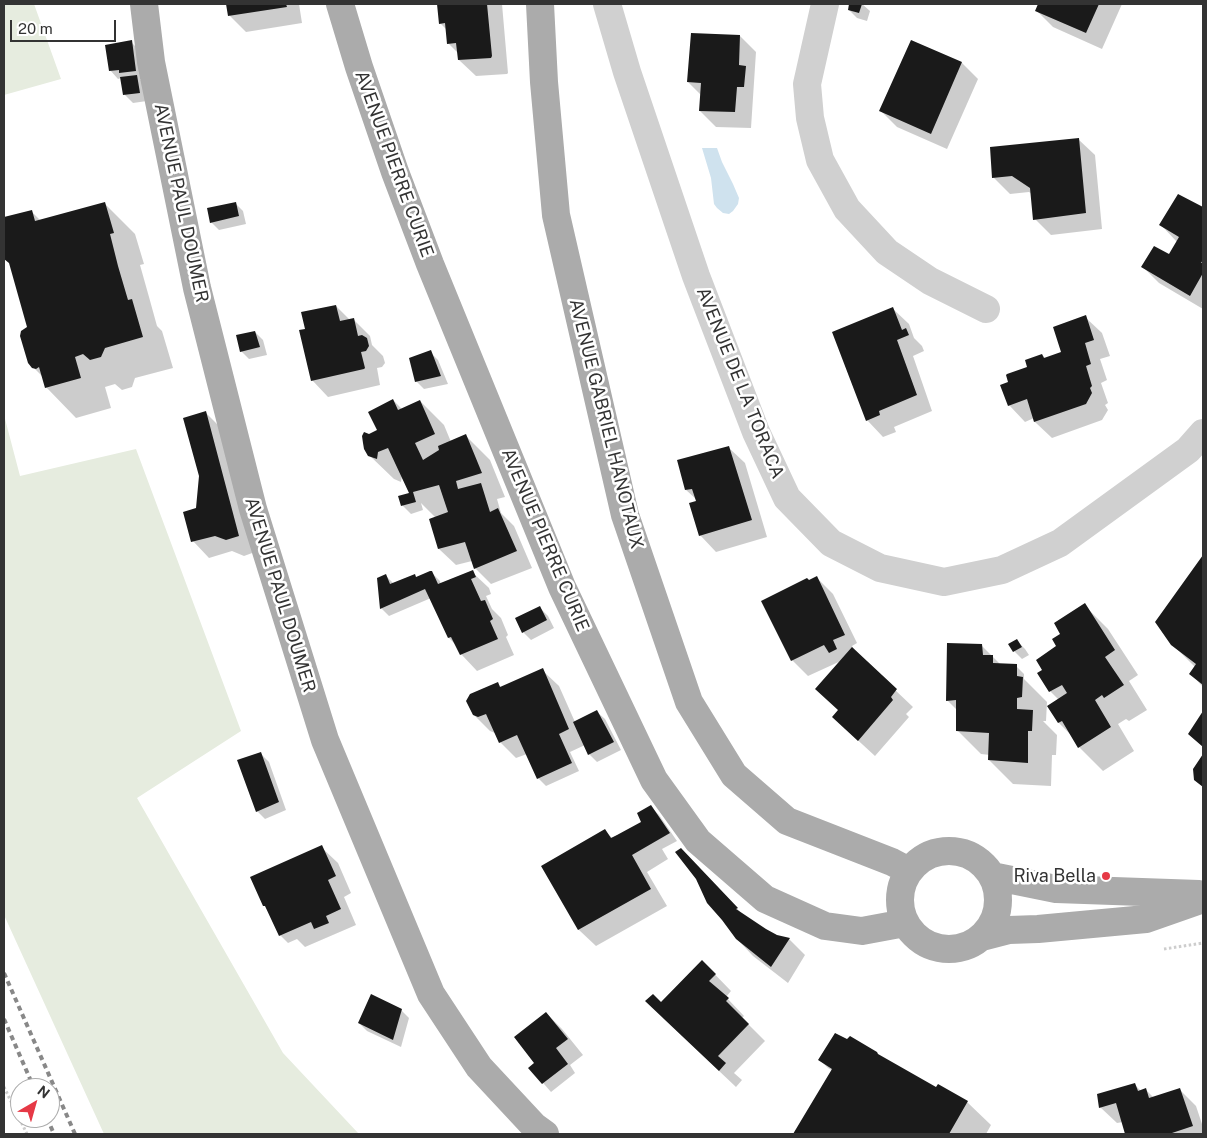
<!DOCTYPE html>
<style>
body{margin:0}
#map{position:relative;width:1207px;height:1138px;overflow:hidden;background:#fff;font-family:"Public Sans",sans-serif}
canvas{display:block}
.frame{position:absolute;inset:0;border:5px solid #333;pointer-events:none}
.north{position:absolute;left:10px;top:1078px;width:50px;height:50px;box-sizing:border-box;background:#fff;border:1px solid #adadad;border-radius:50%;rotate:38deg;font-size:14px;font-weight:700;line-height:20px;text-align:center;color:#333}
.north::after{content:'';display:block;margin:auto;width:18px;height:22px;background:#e63946;clip-path:polygon(50% 0,100% 100%,50% 72%,0 100%)}
.scale{position:absolute;left:10px;top:20px;width:106px;height:22px;box-sizing:border-box;border:2px solid #333;border-top:0;padding-left:6px;font-size:15px;line-height:18px;white-space:nowrap;color:#333;-webkit-text-stroke:4px #fff;paint-order:stroke}
</style>
<div id="map">
<canvas width="1207" height="1138"></canvas>
<div class="frame"></div>
<div class="north">N</div>
<div class="scale">20 m</div>
</div>
<script>
const ctx = document.querySelector('canvas').getContext('2d');
ctx.lineJoin = 'round';
function fillPath(path, color) { ctx.fillStyle = color; ctx.fill(path, 'evenodd'); }
const poly = rows => new Path2D(rows.map(r => 'M' + r).join(''));
function strokePath(path, color, width, dash) { ctx.strokeStyle = color; ctx.lineWidth = width; ctx.lineCap = dash ? 'butt' : 'round'; ctx.setLineDash(dash || []); ctx.stroke(path); }
function drawText(font, color, halo, rows, align = 'center') {
  ctx.font = font + ' "Public Sans",sans-serif'; ctx.lineWidth = 5; ctx.setLineDash([]); ctx.textBaseline = 'middle'; ctx.strokeStyle = halo; ctx.fillStyle = color; for (const [text, x, y, turn = 0] of rows) {
    ctx.save(); ctx.translate(x, y); ctx.rotate((+turn || 0) * Math.PI / 180); ctx.textAlign = isNaN(turn) ? turn : align; if (halo) ctx.strokeText(text, 0, 0); ctx.fillText(text, 0, 0); ctx.restore();
  }
}
fillPath(poly([
 [4,4,34,4,61,79,4,95],
 [4,415,20,476,136,449,241,731,137,798,283,1053,359,1134,104,1134,4,915]
]), '#e6ecdf');
fillPath(poly([
 [702,148,717,148,722,162,733,184,739,198,738,204,733,211,729,214,723,213,717,208,714,204,711,178]
]), '#cfe2ee');
fillPath(poly([
 [228,4,299,4,302,23,246,32,230,16],
 [438,4,502,4,508,73,507,74,476,76,459,60,458,53,448,43,447,30,440,23],
 [850,4,862,4,870,11,867,21,857,18,849,10],
 [1040,4,1122,4,1102,49,1053,27,1037,11],
 [740,36,756,52,751,128,716,127,700,111,701,95,688,82],
 [912,41,962,63,978,79,947,149,897,127,881,111],
 [131,42,139,50,144,79,140,79,145,84,147,101,133,103,125,95,121,78,118,79,110,70],
 [1078,139,1095,155,1102,229,1051,235,1035,219,1032,194,1029,192,1010,194,993,177],
 [1179,195,1203,209,1203,309,1159,283,1143,267,1169,255,1177,242,1161,225],
 [235,203,243,211,246,224,219,230,211,222],
 [105,204,135,234,144,264,140,265,149,297,157,326,162,331,173,368,135,378,132,387,122,390,115,384,105,387,111,408,76,418,46,387,43,377,31,365,28,327,11,265,4,258,4,218,32,212,41,221],
 [336,306,350,320,354,320,370,336,372,345,383,356,385,363,382,367,377,368,380,385,328,397,312,380,307,329],
 [892,308,909,324,914,338,922,346,924,351,913,356,932,411,894,427,896,432,883,437,867,420],
 [1085,317,1102,333,1110,356,1100,359,1107,380,1101,383,1108,403,1105,405,1108,410,1102,420,1052,438,1035,422,1034,418,1025,422,1009,405,1009,383,1028,368,1042,355,1046,359,1063,353],
 [255,332,263,340,267,355,249,359,241,351],
 [430,352,438,360,448,384,424,389,416,381],
 [393,400,402,409,420,401,444,425,451,442,466,436,490,460,505,497,497,499,501,513,514,526,532,568,491,584,475,568,472,561,456,565,439,549,430,519,436,518,421,503,423,510,411,514,403,506,400,497,411,494,402,475,401,482,394,479,369,455,369,436,378,430],
 [205,412,222,429,255,552,244,556,232,551,209,558,193,541,197,508],
 [728,447,745,463,767,537,716,552,700,535,697,502,696,499,686,490],
 [1203,558,1203,687,1191,674,1195,667,1172,644,1156,622],
 [431,572,440,581,441,585,472,572,489,588,491,594,486,596,492,609,501,618,508,635,506,637,514,655,477,671,461,654,456,645,449,638,431,598,389,616,381,608,386,576,394,584,417,578],
 [817,578,833,594,857,643,852,646,854,651,913,707,906,714,909,717,875,756,850,733,839,711,843,660,808,676,792,660,809,582],
 [1084,605,1108,629,1138,675,1129,681,1147,710,1129,721,1126,719,1118,724,1134,751,1103,771,1079,747,1071,735,1059,723,1049,707,1059,700,1050,691,1044,670,1058,647,1062,635],
 [540,608,548,616,554,628,531,640,523,632],
 [1017,641,1025,649,1029,655,1022,659,1014,651],
 [982,646,1001,665,1016,666,1024,674,1024,679,1047,702,1046,721,1043,721,1057,735,1056,755,1052,755,1051,786,1013,784,989,760,990,755,981,754,957,730,957,710,947,700],
 [542,670,559,686,575,722,597,712,605,719,621,750,597,762,589,754,585,745,570,752,579,771,546,786,538,778,527,754,516,758,500,742,495,733,490,731,474,715,497,683,502,688],
 [261,754,269,762,286,810,265,819,257,811],
 [651,807,659,815,677,841,662,849,668,859,647,872,667,906,596,946,579,930,543,867,605,831,613,839,641,824],
 [321,847,338,863,351,893,344,897,356,925,305,947,297,939,288,943,280,935,269,910,264,905],
 [689,858,744,916,776,936,789,939,805,955,788,983,753,956,737,939],
 [702,961,731,991,726,997,744,1016,742,1018,765,1041,734,1073,742,1080,736,1087,663,1018,661,1003],
 [401,1010,409,1018,401,1047,367,1031,359,1023],
 [546,1013,562,1029,583,1055,570,1065,575,1073,551,1092,530,1068,536,1064],
 [882,1058,936,1088,967,1102,991,1125,986,1134,795,1134,833,1071,828,1068,820,1060],
 [1134,1084,1141,1091,1146,1090,1154,1098,1180,1090,1196,1106,1203,1127,1203,1134,1127,1134,1123,1122,1117,1123,1100,1107]
]), '#0003');
fillPath(poly([
 [226,4,286,4,287,7,228,16],
 [437,4,487,4,492,56,491,58,458,60,456,43,447,44,445,23,439,24],
 [849,4,862,4,859,13,848,10],
 [1038,4,1099,4,1086,33,1035,11],
 [691,33,740,35,739,65,746,66,744,87,737,87,735,112,699,111,701,83,687,82],
 [132,40,136,71,119,73,119,70,109,71,105,45],
 [911,40,962,62,931,134,879,111],
 [137,75,140,93,123,95,120,77],
 [1079,138,1086,213,1033,220,1030,188,1012,176,992,178,990,147],
 [1178,194,1203,207,1203,260,1201,263,1203,263,1203,273,1190,296,1141,267,1154,246,1169,254,1179,237,1159,225],
 [105,202,114,233,110,234,118,266,128,300,132,299,143,337,105,348,101,357,90,360,83,354,75,357,81,378,45,388,39,367,36,369,32,368,28,363,20,336,21,331,27,327,9,263,4,259,4,217,32,210,35,221],
 [236,202,239,216,210,223,207,208],
 [336,305,340,321,354,318,358,336,362,335,367,338,369,346,366,351,361,352,365,368,364,369,311,381,299,330,305,329,301,312],
 [893,307,902,330,906,328,909,335,897,340,917,395,879,411,880,415,866,421,832,332],
 [1086,315,1094,340,1085,343,1091,364,1086,366,1092,386,1090,388,1092,393,1086,404,1034,422,1027,399,1008,406,1000,385,1008,382,1006,375,1007,374,1027,367,1025,360,1042,354,1044,358,1061,352,1053,327],
 [255,331,260,347,240,352,236,335],
 [431,350,441,376,415,382,409,358],
 [393,399,398,410,420,400,435,434,415,443,423,460,439,450,438,446,466,434,482,473,456,481,458,489,481,483,490,512,498,508,517,551,474,569,465,542,438,549,429,519,448,512,439,485,413,492,416,502,401,506,398,496,409,493,388,448,378,452,377,459,368,456,364,449,363,443,362,436,364,432,369,434,377,430,368,412],
 [206,411,239,536,226,540,215,536,191,542,183,512,196,508,199,476,183,418],
 [729,446,752,520,699,536,689,503,696,501,692,489,685,490,677,460],
 [1203,555,1203,685,1189,674,1196,664,1171,645,1155,622],
 [473,570,476,577,471,579,481,601,485,600,493,619,490,621,498,639,460,655,451,637,448,638,425,589,380,609,377,578,386,574,390,584,415,574,416,577,430,571,432,571,438,584],
 [817,576,845,635,833,640,837,649,829,653,824,645,791,661,761,601,807,578,809,580],
 [1085,603,1115,650,1105,657,1124,685,1104,698,1102,695,1095,700,1111,727,1078,748,1062,721,1058,723,1047,706,1067,693,1062,685,1049,692,1037,673,1042,670,1036,660,1056,646,1052,639,1060,634,1054,623],
 [540,606,547,620,522,633,515,618],
 [1017,639,1022,647,1013,652,1008,644],
 [947,643,982,644,983,655,993,655,993,663,1017,664,1017,676,1023,677,1022,697,1017,698,1017,709,1033,710,1032,731,1028,731,1028,763,988,760,989,733,956,731,956,700,946,701],
 [852,647,897,689,891,697,893,700,858,741,832,717,838,710,815,689],
 [543,668,569,729,559,734,572,763,537,779,517,735,499,743,486,714,478,717,473,715,466,701,470,694,498,682,500,687],
 [597,710,614,742,588,755,573,722],
 [1203,711,1203,747,1188,734],
 [261,752,279,802,256,812,237,760],
 [1203,754,1203,787,1194,780,1193,769],
 [651,805,670,833,632,855,651,889,578,930,541,866,605,829,611,838,617,835,641,822,637,813],
 [322,845,336,876,328,880,341,909,326,916,329,923,314,929,311,922,279,936,265,906,263,906,250,877],
 [681,848,738,908,736,909,766,929,777,935,790,938,771,967,736,939,722,920,707,903,696,879,675,852],
 [702,960,716,974,709,981,729,998,726,1001,749,1024,718,1056,726,1063,719,1071,645,1001,653,994,661,1002],
 [371,994,402,1009,393,1040,358,1023],
 [546,1012,568,1039,556,1048,568,1064,542,1084,528,1068,534,1063,514,1037],
 [835,1033,847,1039,850,1036,877,1052,878,1054,936,1087,938,1084,968,1101,949,1134,793,1134,832,1069,818,1060],
 [1135,1083,1138,1091,1146,1088,1149,1098,1180,1088,1193,1126,1169,1134,1125,1134,1116,1103,1099,1108,1097,1094]
]), '#1a1a1a');
strokePath(poly([
 [1164,949,1203,943],
 [4,1087,27,1134]
]), '#cdcdcd', 3, [2.5, 2.5]);
strokePath(poly([
 [607,4,627,72,696,276,756,432,787,498,831,543,880,568,944,582,1002,570,1060,543,1188,450,1203,433],
 [825,4,807,84,810,118,820,160,847,209,887,252,930,281,986,309]
]), '#d0d0d0', 28);
strokePath(poly([
 [144,4,151,62,197,288,253,509,325,740,431,994,479,1067,534,1126,545,1134],
 [340,4,359,67,395,172,430,264,562,587,654,780,698,841,765,899,825,926,862,931,905,923],
 [540,4,544,82,556,215,625,515,689,702,734,775,787,821,892,862,909,871],
 '900 900a49 49 0 1 1 98 0a49 49 0 1 1-98 0Z',
 [992,876,1056,889,1199,894],
 [982,937,1009,930,1038,929,1146,919,1203,899]
]), '#ababab', 28);
strokePath(poly([
 [4,973,75,1134],
 [4,1019,34,1088],
 [47,1118,54,1134]
]), '#888', 4, [5, 4]);
for (const [x, y, r, color] of [
 [1106,876,5,"#e63946"]
]) { const dot = new Path2D(); dot.arc(x, y, r, 0, 2 * Math.PI); ctx.fillStyle = color; ctx.fill(dot); strokePath(dot, '#fff', 2); }
drawText('18px', '#333', '#fff', [
 ["AVENUE PIERRE CURIE",394,164,70],
 ["AVENUE PAUL DOUMER",181,203,78],
 ["AVENUE DE LA TORACA",740,383,68],
 ["AVENUE GABRIEL HANOTAUX",606,424,76],
 ["AVENUE PIERRE CURIE",545,540,67],
 ["AVENUE PAUL DOUMER",280,595,73]
]);
drawText('18px', '#333', '#fff', [
 ["Riva Bella",1096,876]
], 'right');
</script>
